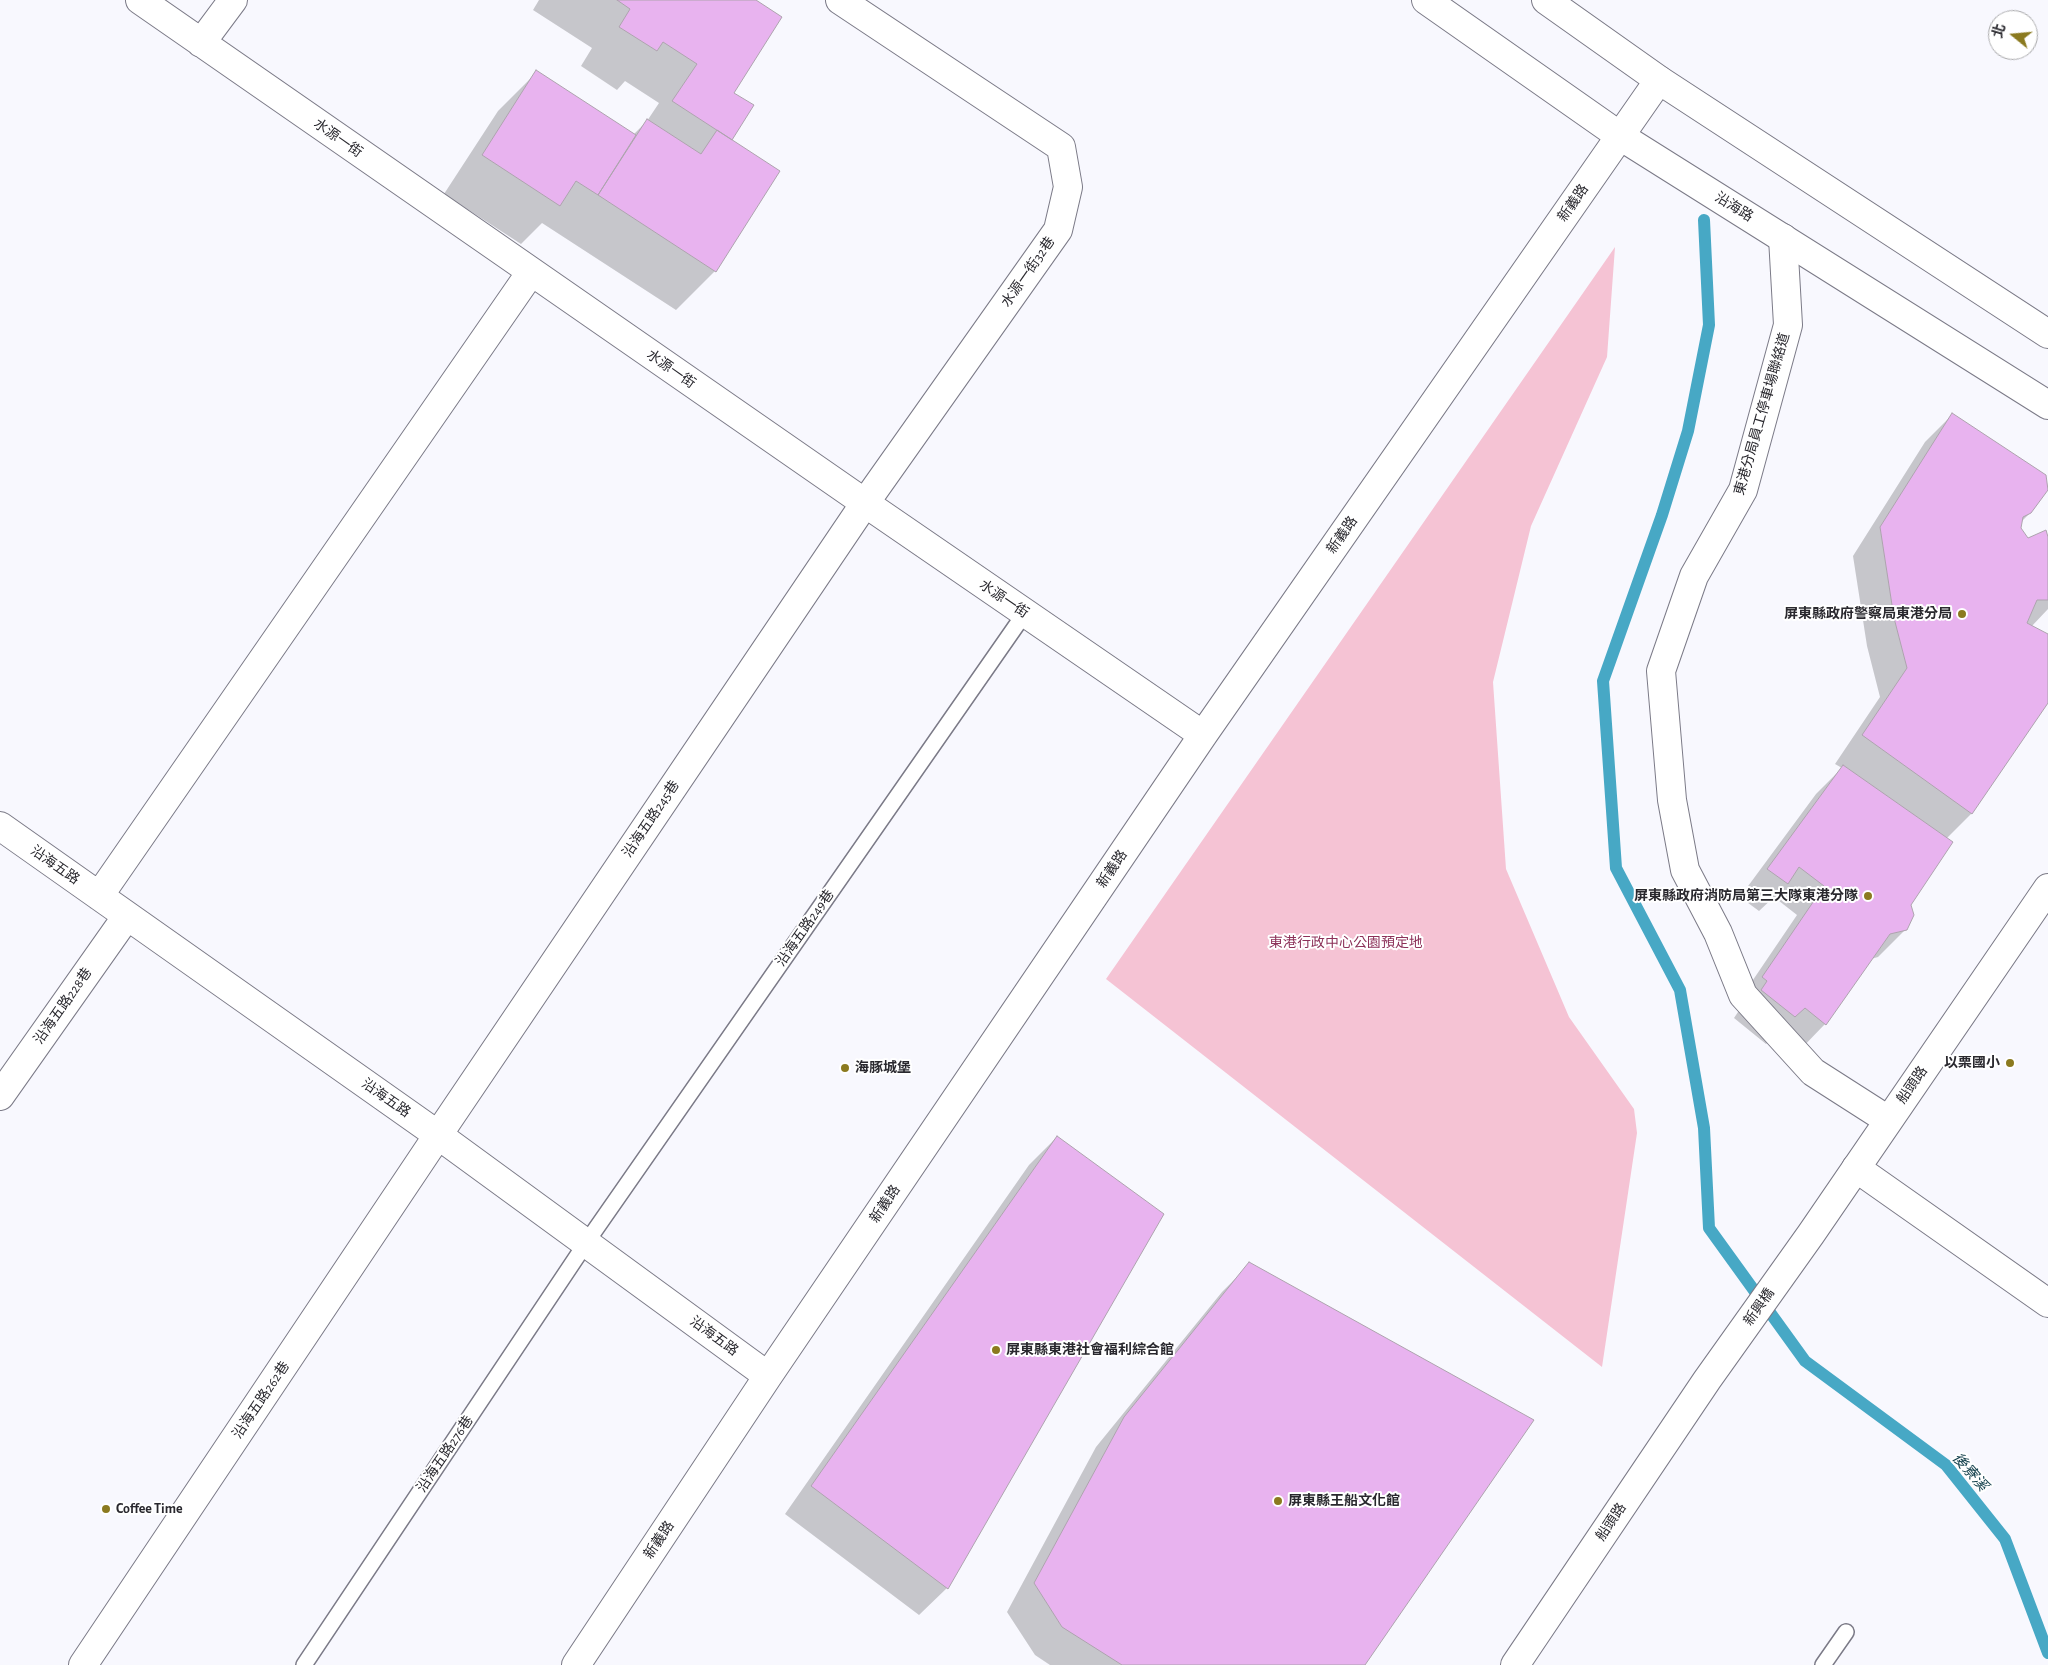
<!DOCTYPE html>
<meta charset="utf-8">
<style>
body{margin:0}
#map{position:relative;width:2048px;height:1665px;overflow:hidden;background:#f8f8fe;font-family:"Alegreya Sans","Noto Sans TC",sans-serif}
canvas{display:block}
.north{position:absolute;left:1988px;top:10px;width:50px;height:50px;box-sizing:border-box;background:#fff;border:1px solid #a9a9ab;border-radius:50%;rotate:287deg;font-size:14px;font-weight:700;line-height:20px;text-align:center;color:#29282e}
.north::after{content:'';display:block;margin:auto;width:18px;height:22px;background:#8b7a1f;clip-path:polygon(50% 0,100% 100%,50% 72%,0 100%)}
</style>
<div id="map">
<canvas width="2048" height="1665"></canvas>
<div class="north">北</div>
</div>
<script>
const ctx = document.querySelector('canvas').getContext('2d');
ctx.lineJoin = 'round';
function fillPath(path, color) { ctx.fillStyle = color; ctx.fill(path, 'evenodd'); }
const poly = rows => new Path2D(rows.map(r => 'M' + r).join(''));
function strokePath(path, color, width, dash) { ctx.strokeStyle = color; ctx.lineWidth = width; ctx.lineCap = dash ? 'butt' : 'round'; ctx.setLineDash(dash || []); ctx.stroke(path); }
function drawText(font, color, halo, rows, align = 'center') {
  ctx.font = font + ' "Alegreya Sans","Noto Sans TC",sans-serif'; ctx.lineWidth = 4; ctx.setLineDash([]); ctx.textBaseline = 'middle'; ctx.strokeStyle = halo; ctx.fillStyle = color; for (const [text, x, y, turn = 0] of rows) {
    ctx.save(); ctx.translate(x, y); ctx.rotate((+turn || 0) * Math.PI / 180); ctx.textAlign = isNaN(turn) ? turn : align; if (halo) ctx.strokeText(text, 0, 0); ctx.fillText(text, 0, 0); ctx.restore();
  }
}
fillPath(poly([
 [1615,247,1607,357,1531,526,1493,682,1506,869,1569,1017,1634,1109,1637,1133,1602,1367,1106,979]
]), '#f5c3d4');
fillPath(poly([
 [539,0,753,0,733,93,730,140,715,271,676,310,542,223,521,244,444,194,498,111,537,72,633,135,647,121,659,103,625,81,617,90,581,66,592,48,533,10],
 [1953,414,2030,513,2021,522,2020,528,2027,539,2048,539,2048,609,2031,627,2048,636,2048,701,1971,814,1946,839,1910,905,1906,929,1878,957,1871,959,1825,1024,1798,1052,1776,1035,1766,1044,1734,1018,1740,1009,1736,1005,1797,915,1774,897,1759,911,1740,897,1816,794,1842,768,1835,764,1880,697,1867,646,1853,556,1925,442],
 [1057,1137,947,1588,919,1615,785,1514,1029,1165],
 [1250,1264,1363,1665,1050,1665,1035,1655,1007,1612,1096,1447,1222,1292]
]), '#0003');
strokePath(poly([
 [1704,220,1709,325,1688,431,1662,515,1603,681,1616,868,1680,990,1704,1128,1709,1228,1805,1361,1946,1465,2005,1539,2048,1653]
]), '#47a8c5', 12);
const building = poly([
 [617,0,756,0,782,17,734,93,754,105,732,140,672,101,697,64,663,42,657,51,619,27,630,9,617,0],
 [536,70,636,135,598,195,576,181,560,206,482,155,536,70],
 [647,119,701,154,717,130,780,171,716,272,598,195,647,119],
 [1952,413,2046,475,2048,490,2031,513,2023,517,2021,528,2028,538,2046,530,2048,537,2048,600,2037,600,2027,623,2048,634,2048,703,1972,814,1862,735,1907,668,1894,618,1880,527,1952,413],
 [1843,765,1953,842,1911,905,1914,915,1907,930,1890,934,1826,1025,1805,1008,1795,1017,1761,990,1767,981,1762,977,1824,886,1799,867,1788,884,1767,869,1843,765],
 [1057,1136,1164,1214,948,1589,811,1486,1057,1136],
 [1249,1262,1534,1420,1365,1665,1122,1665,1062,1627,1034,1583,1124,1417,1249,1262]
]);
fillPath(building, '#e8b3ef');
strokePath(building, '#ada3ae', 1);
const lane = poly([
 [304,1665,586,1243,1025,613],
 [1823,1665,1846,1632]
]);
const street = poly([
 [140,0,865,503,1203,735],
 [201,43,233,0],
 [1783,238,1788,325,1743,490,1694,576,1661,671,1672,800,1685,870,1718,933,1743,995,1813,1072,1888,1120],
 [0,826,438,1135,768,1376],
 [99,896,531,272],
 [0,1096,127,916],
 [1856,1168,2048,1303],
 [83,1665,438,1135,865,503,1058,230,1068,187,1061,147,840,0],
 [576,1665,768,1376,1203,735,1659,80]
]);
const secondary = poly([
 [1515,1665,1707,1380,1811,1234,2048,888]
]);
const primary = poly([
 [1426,0,1620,136,2048,405],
 [1546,0,1659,80,2048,334]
]);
strokePath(lane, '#7b7a87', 18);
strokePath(street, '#7b7a87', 30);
strokePath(secondary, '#7b7a87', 30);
strokePath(primary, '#7b7a87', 30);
strokePath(lane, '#fff', 15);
strokePath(street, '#fff', 28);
strokePath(secondary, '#fff', 28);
strokePath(primary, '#fff', 28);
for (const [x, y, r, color] of [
 [1962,614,5,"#8b7a1f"],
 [1868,896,5,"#8b7a1f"],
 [2010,1063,5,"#8b7a1f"],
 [845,1068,5,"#8b7a1f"],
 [996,1350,5,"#8b7a1f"],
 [1278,1501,5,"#8b7a1f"],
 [106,1509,5,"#8b7a1f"]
]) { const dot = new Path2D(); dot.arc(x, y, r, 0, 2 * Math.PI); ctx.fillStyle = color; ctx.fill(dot); strokePath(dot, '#fff', 2); }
drawText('14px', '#29282e', '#fff', [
 ["水源一街",338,138,35],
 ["新義路",1573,203,-55],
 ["沿海路",1734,207,32],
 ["水源一街32巷",1028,272,-55],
 ["水源一街",671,369,35],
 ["東港分局員工停車場聯絡道",1762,414,-74],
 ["新義路",1342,535,-55],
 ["水源一街",1004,599,34],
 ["沿海五路245巷",651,819,-56],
 ["沿海五路",55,865,35],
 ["新義路",1112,869,-56],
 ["沿海五路249巷",805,928,-55],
 ["沿海五路228巷",63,1006,-55],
 ["船頭路",1912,1085,-55],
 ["沿海五路",386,1098,35],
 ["新義路",885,1204,-56],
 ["新興橋",1759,1307,-55],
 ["沿海五路",714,1336,36],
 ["沿海五路262巷",261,1400,-56],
 ["沿海五路276巷",445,1454,-56],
 ["船頭路",1611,1522,-56],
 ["新義路",659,1540,-56]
]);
drawText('bold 14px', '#29282e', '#fff', [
 ["屏東縣政府警察局東港分局",1952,614,"right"],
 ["屏東縣政府消防局第三大隊東港分隊",1858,896,"right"],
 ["以栗國小",2000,1063,"right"],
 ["海豚城堡",855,1068],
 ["屏東縣東港社會福利綜合館",1006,1350],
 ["屏東縣王船文化館",1288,1501],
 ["Coffee Time",116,1509]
], 'left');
drawText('14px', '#8c3159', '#fff', [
 ["東港行政中心公園預定地",1346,943]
]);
drawText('italic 15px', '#16424e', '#fff', [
 ["後寮溪",1970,1472,49]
]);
</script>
